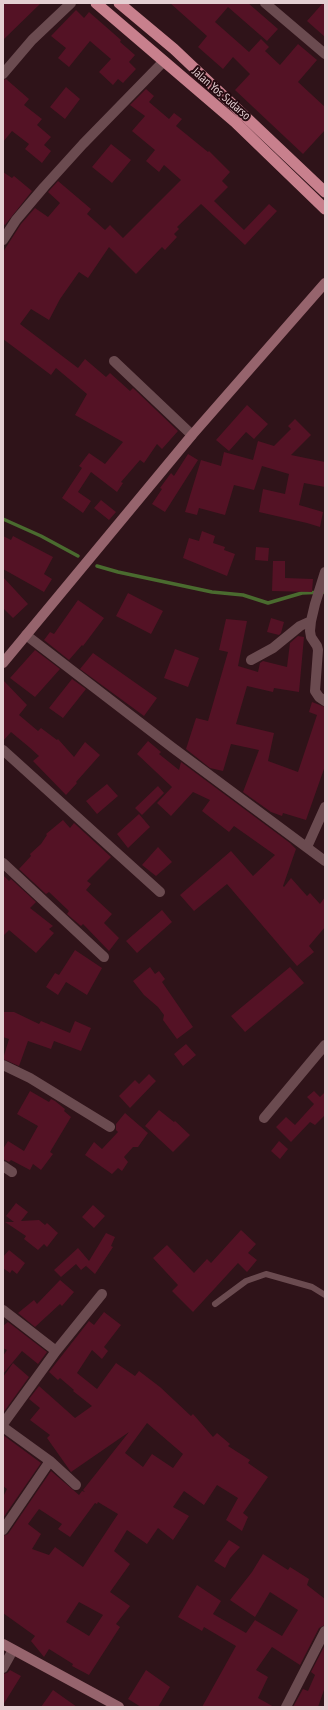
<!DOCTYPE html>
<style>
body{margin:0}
#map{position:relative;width:328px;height:1710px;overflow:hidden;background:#2f1319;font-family:"PT Sans Narrow",sans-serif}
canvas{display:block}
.frame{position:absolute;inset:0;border:4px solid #e4cfd2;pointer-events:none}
</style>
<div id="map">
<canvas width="328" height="1710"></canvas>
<div class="frame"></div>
</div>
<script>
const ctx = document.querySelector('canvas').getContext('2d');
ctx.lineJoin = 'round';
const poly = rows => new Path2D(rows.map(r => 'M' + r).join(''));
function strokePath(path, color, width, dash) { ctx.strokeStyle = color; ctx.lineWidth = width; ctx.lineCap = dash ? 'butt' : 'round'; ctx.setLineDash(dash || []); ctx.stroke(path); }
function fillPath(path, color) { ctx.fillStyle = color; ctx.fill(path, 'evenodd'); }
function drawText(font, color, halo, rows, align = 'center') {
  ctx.font = font + ' "PT Sans Narrow",sans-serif'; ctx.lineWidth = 4; ctx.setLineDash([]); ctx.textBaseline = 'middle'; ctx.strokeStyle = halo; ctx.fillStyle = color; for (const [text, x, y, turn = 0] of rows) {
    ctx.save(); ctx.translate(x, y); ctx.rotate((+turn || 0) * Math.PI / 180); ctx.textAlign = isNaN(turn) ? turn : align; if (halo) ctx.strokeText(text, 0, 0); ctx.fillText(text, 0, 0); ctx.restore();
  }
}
strokePath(poly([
 [3,519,41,536,78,556],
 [97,566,118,572,212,592,243,595,268,603,302,593,325,592]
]), '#4a6b2f', 3.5);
fillPath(poly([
 [3,3,41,3,3,40],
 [170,3,248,3,278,29,267,41,228,7,215,22,249,52,261,39,269,47,265,51,280,65,298,44,317,60,298,82,325,107,325,130,303,154,235,90,250,74,233,57,223,69,198,47,207,36],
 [323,3,325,3,325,37,307,21],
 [76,10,84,18,89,12,121,40,120,42,135,55,129,62,136,69,123,83,118,79,113,85,99,72,111,59,90,41,69,67,58,58,66,48,51,36],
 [6,79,29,99,24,105,42,119,37,125,51,137,44,145,51,151,42,163,25,149,29,144,12,131,3,142,3,80],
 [66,87,80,99,65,119,50,107],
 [146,89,154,96,149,102,169,119,174,113,182,119,176,126,208,152,209,151,230,172,222,181,228,187,214,201,244,230,269,204,277,211,245,245,201,204,177,227,179,229,174,234,177,237,165,250,162,247,136,274,109,247,88,278,79,272,60,299,49,320,31,309,20,324,78,368,85,359,106,377,110,373,130,391,133,388,178,431,162,449,157,444,144,463,140,460,121,482,123,483,117,492,91,472,78,492,91,501,83,513,62,498,82,468,79,466,89,453,105,464,123,442,75,415,87,394,56,368,51,375,3,339,3,252,21,224,35,208,48,217,60,203,48,192,58,181,91,209,87,214,105,230,110,225,123,238,181,180,164,165,159,172,146,161,155,150,132,131,145,116,130,105],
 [111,144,131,160,112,183,92,167],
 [3,172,12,178,14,176,32,191,5,225,3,224],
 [247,405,268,424,254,439,246,432,229,451,216,440],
 [295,419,311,435,291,455,325,462,325,487,304,483,299,505,323,512,320,527,307,523,259,512,263,489,285,494,289,474,262,466,254,490,234,485,225,515,199,508,197,515,185,512,201,460,221,466,224,452,253,460,258,441,274,446,291,429,288,426],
 [188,454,198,460,165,512,152,504,162,489,160,488,171,473,174,476],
 [101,500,116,512,109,520,94,508],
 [202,531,215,536,213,543,225,547,224,550,235,554,227,576,183,558,189,538,199,541],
 [3,536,11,540,13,536,53,557,44,574,52,579,44,592,3,569],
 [256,547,269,548,268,561,255,560],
 [273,561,285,561,285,578,313,579,312,592,272,591],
 [3,577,28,604,13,618,3,608],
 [128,593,163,611,151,634,116,616],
 [78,600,104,618,83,646,82,645,69,660,44,640,50,632,54,634],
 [271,618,284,622,281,633,279,635,267,632],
 [226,619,247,621,238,666,258,672,260,663,263,661,287,667,290,643,298,636,304,637,299,692,274,688,273,692,247,686,236,724,274,733,268,761,298,772,317,715,309,712,312,702,325,707,325,766,306,820,283,813,282,816,271,812,243,792,259,750,231,744,223,771,210,768,186,749,196,718,208,721,228,652,219,650],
 [175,649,199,658,188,687,164,678],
 [35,650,60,669,35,697,10,678],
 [93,653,157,698,144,716,80,669],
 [72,679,86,689,63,718,49,708],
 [3,680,27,705,19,715,38,731,41,728,57,740,58,739,74,757,85,742,100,755,76,782,77,783,66,795,33,761,39,756,29,747,11,732,3,741],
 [148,741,161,752,159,754,179,770,181,762,290,843,296,849,283,886,284,887,291,878,307,896,310,893,320,904,325,897,325,927,309,946,314,952,297,966,227,884,194,911,180,895,231,851,253,876,275,855,234,826,229,832,202,811,210,800,193,792,171,816,157,803,172,787,137,754],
 [107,784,118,796,97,814,86,801],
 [158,786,164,793,142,815,135,808],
 [139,814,150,827,128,848,117,834],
 [63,820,70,828,74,823,111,857,87,881,91,884,86,890,112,914,104,923,119,938,109,951,83,924,81,926,67,914,69,911,49,892,46,894,19,869,31,856,30,854,41,844,47,835,46,834],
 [158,847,172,862,156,876,142,865],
 [3,875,9,881,11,879,36,902,30,908,53,926,49,929,54,933,36,953,9,930,3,936],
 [162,910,172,922,137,953,126,941],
 [75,950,102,968,87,995,66,982,58,995,46,987,55,973,59,975],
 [150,967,155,974,159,971,165,979,162,982,193,1027,177,1039,163,1020,164,1015,158,1007,144,995,133,981],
 [290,967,304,983,245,1032,231,1016],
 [3,1012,14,1012,39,1024,41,1021,70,1033,75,1021,91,1028,81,1051,54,1041,51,1049,28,1041,19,1066,3,1059,9,1039,3,1037],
 [186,1044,196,1055,183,1066,174,1054],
 [149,1074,156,1081,130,1108,119,1096,135,1080,139,1084],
 [30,1091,49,1102,51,1099,55,1101,65,1109,64,1111,71,1117,50,1152,53,1154,41,1170,33,1164,30,1170,11,1160,9,1162,3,1159,3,1149,8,1141,24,1151,38,1126,17,1114],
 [314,1091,320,1097,325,1092,325,1115,315,1125,310,1122,291,1142,276,1127,286,1117,295,1125,314,1104,307,1097],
 [159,1110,174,1122,175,1121,190,1135,173,1152,145,1126],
 [125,1113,148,1133,138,1147,133,1147,124,1157,128,1162,122,1171,118,1168,112,1174,85,1155,94,1142,102,1149,118,1132,116,1130,116,1124],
 [279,1141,288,1149,280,1159,271,1151],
 [16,1203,28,1212,21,1221,39,1220,45,1225,47,1223,58,1233,47,1247,44,1244,38,1250,24,1239,26,1236,5,1222,14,1222,6,1216],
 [93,1205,105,1216,94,1228,82,1217],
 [241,1230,256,1244,248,1253,257,1260,247,1272,238,1263,193,1312,172,1291,178,1285,153,1258,167,1245,194,1273,207,1259,211,1263],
 [106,1233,115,1237,111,1246,113,1247,95,1274,86,1266,87,1265,81,1270,76,1264,61,1277,54,1270,78,1248,89,1261],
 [9,1250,25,1263,17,1274,12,1270,10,1273,3,1268,3,1257],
 [60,1280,74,1292,62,1306,60,1304,35,1327,18,1313,34,1300,37,1304],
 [104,1312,121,1325,104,1347,108,1351,102,1359,92,1350,77,1373,97,1389,116,1363,135,1376,139,1371,160,1387,191,1416,193,1414,213,1437,217,1433,230,1444,228,1446,250,1460,248,1463,268,1477,243,1513,248,1517,242,1531,226,1520,238,1498,217,1485,204,1505,184,1491,173,1507,189,1516,173,1540,158,1528,147,1544,127,1530,114,1551,130,1564,110,1592,130,1606,116,1624,120,1627,89,1675,72,1666,73,1664,49,1649,44,1657,31,1641,35,1636,3,1613,3,1536,8,1534,51,1471,79,1495,82,1491,85,1492,83,1490,129,1432,71,1472,47,1438,50,1435,30,1420,40,1408,29,1399,39,1386,75,1418,92,1406,73,1391,74,1390,60,1378,58,1380,49,1372,89,1321,94,1325],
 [147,1423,183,1454,173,1468,152,1454,143,1467,125,1453],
 [98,1502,118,1514,83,1567,55,1547,49,1555,32,1549,41,1534,28,1524,39,1509,62,1524,58,1529,70,1537,95,1503,97,1504],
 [79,1602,103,1615,89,1636,66,1622],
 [8,1322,47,1352,38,1364,22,1351,3,1374,3,1356,7,1350,3,1348,3,1326],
 [13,1363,29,1377,3,1413,3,1377],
 [3,1435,41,1463,3,1518,3,1497,7,1489,3,1486],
 [229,1540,240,1547,230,1558,225,1568,214,1561],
 [263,1554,288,1570,290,1567,309,1579,307,1585,325,1599,325,1625,319,1628,300,1665,272,1647,256,1670,268,1677,258,1698,274,1707,202,1707,236,1646,204,1627,202,1631,178,1617,197,1585,221,1601,213,1614,246,1633,255,1620,282,1636,298,1610,270,1592,255,1617,230,1600,252,1572],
 [325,1645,325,1687,318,1707,293,1707,303,1689,308,1691,315,1675,311,1672],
 [10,1670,21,1676,3,1705,3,1674,7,1673],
 [146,1670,170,1687,158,1707,141,1707,128,1699],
 [53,1690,77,1707,41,1707]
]), '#541225');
strokePath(poly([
 [215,1304,246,1281,266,1274,312,1287,325,1295]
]), '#6b4b50', 6);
strokePath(poly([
 [265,3,325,54],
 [3,74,32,40,71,3],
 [3,240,16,220,44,187,83,144,164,61],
 [114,361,192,435],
 [325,572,315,604,311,621,310,631,311,637,317,646,318,650,315,691,319,697,325,701],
 [26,635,173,748,325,861],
 [251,660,273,648,300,626,311,621],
 [3,750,160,892],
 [307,847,325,807],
 [3,863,104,957],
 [3,1065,30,1078,110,1127],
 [264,1118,325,1045],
 [3,1166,12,1172],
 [3,1310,56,1351],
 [3,1424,56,1351,102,1294],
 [3,1427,50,1461,76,1485],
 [3,1530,50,1461],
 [3,1668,13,1650],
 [286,1707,325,1631]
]), '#6b4b50', 10);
strokePath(poly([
 [3,663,192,435,325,283],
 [3,1644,119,1707]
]), '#96646d', 10);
strokePath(poly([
 [96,3,235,122,325,209],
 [119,3,174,49,325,192]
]), '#c8808d', 11);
drawText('12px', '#e4cfd2', '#250a10', [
 ["Jalan Yos Sudarso",221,94,41]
]);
</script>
